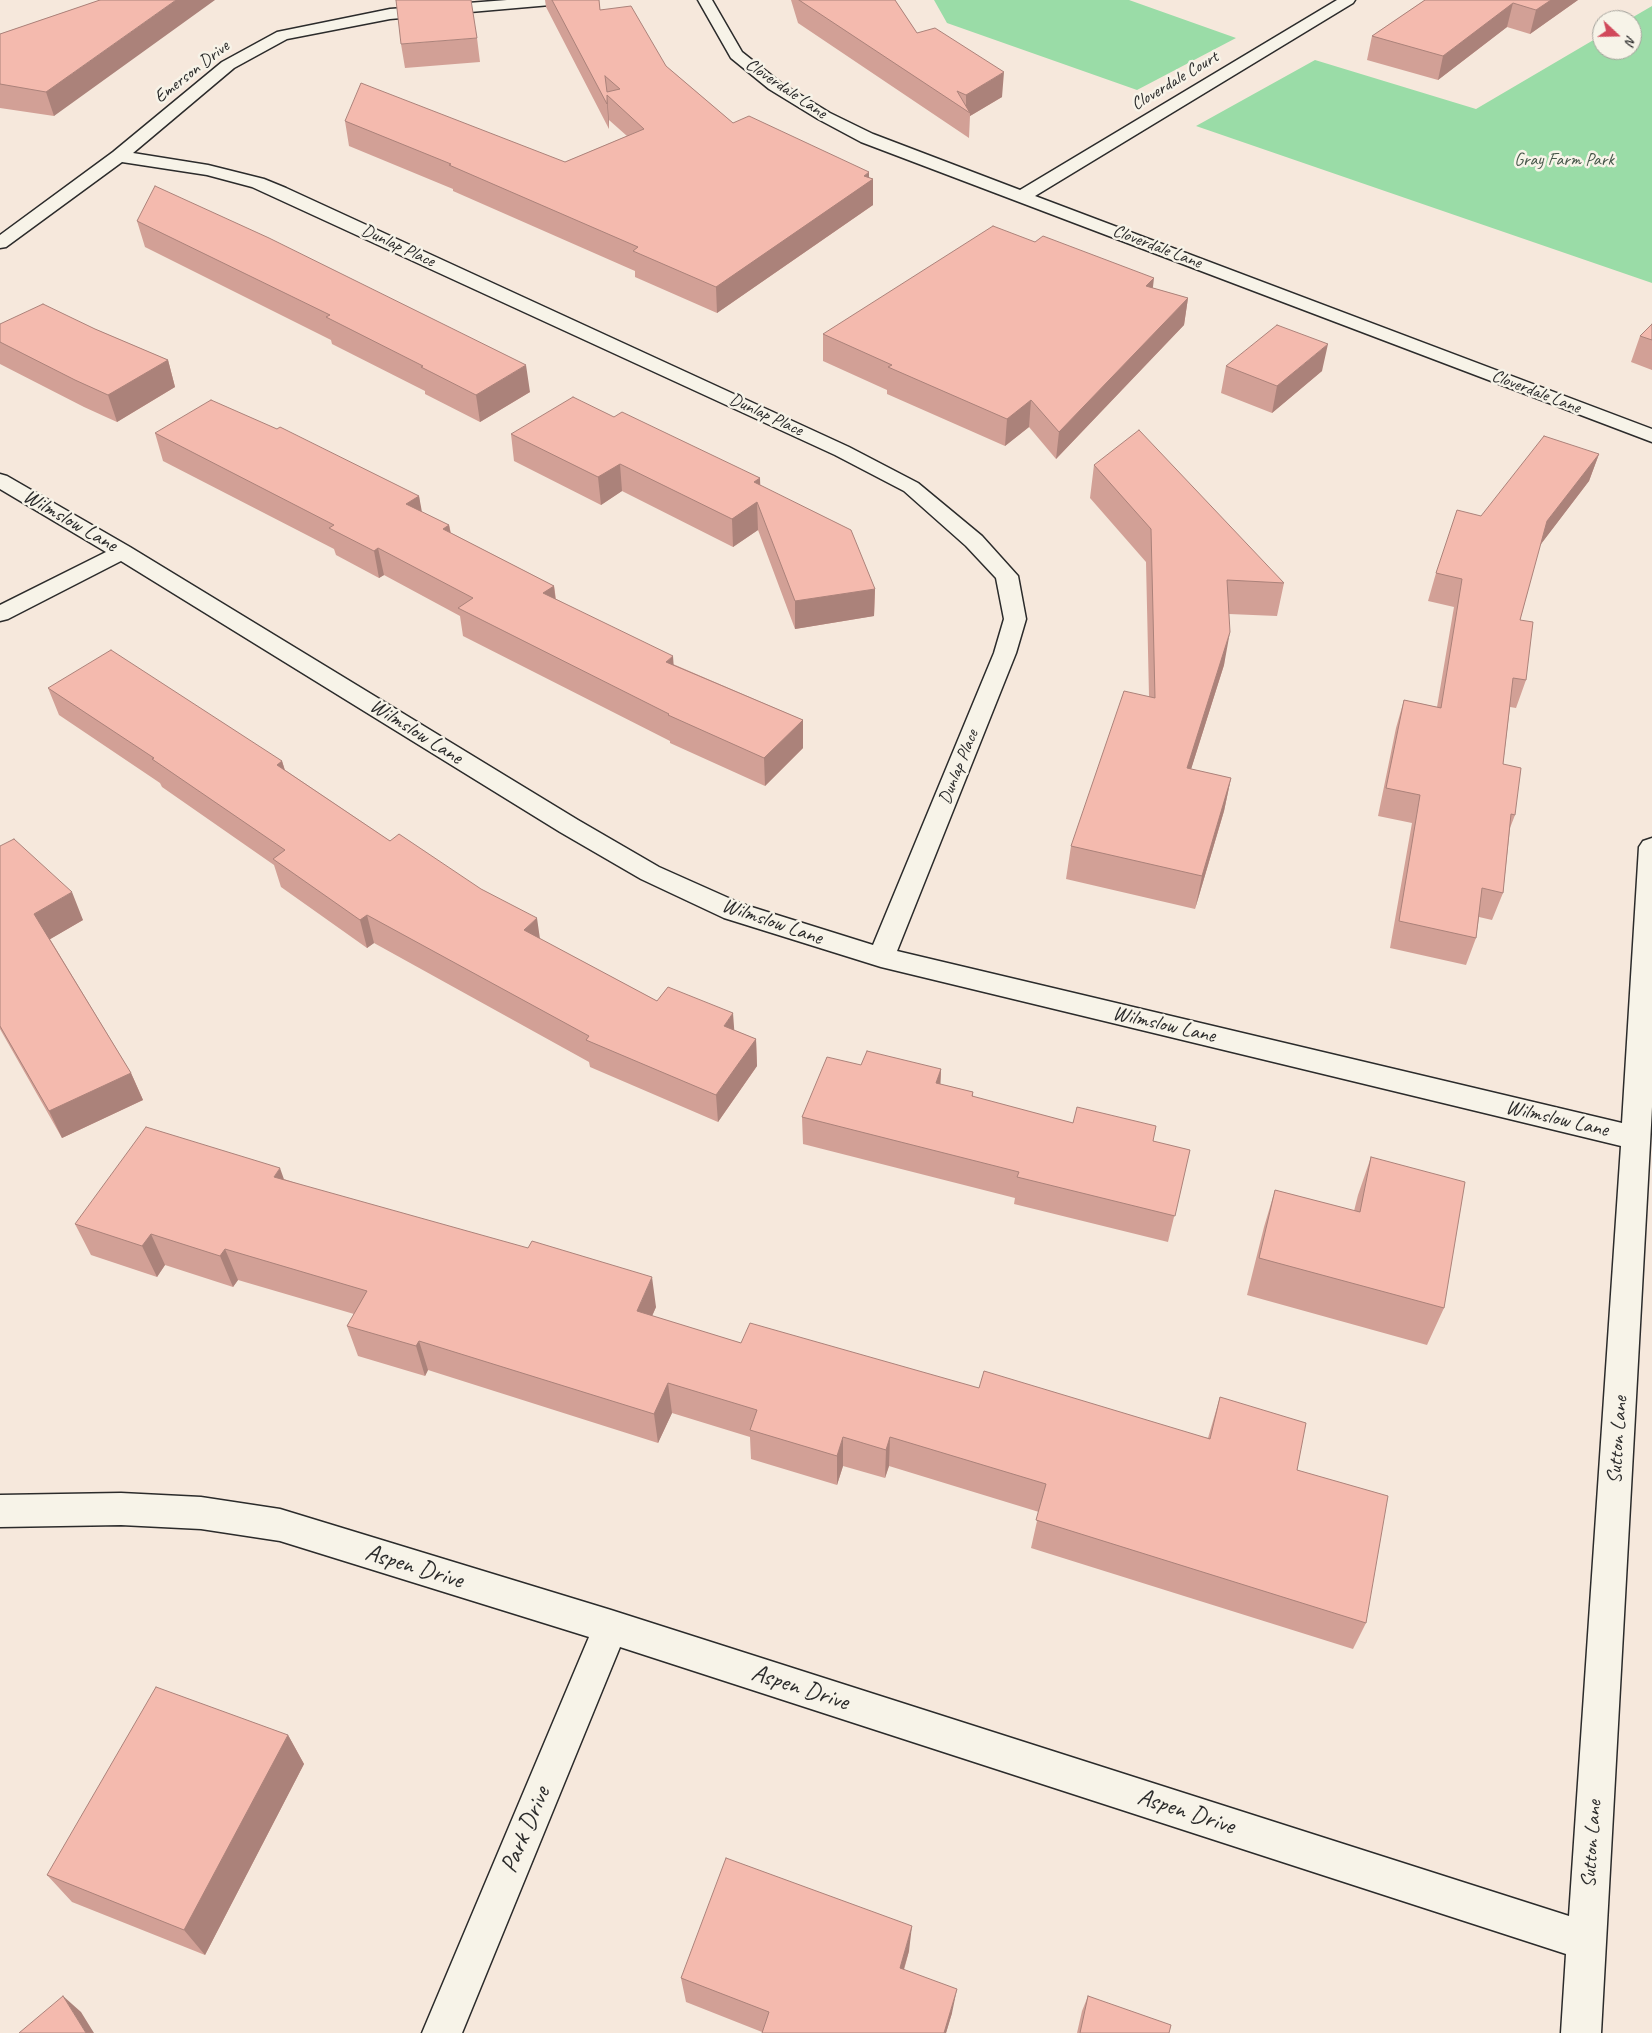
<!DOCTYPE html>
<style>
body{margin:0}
#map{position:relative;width:1652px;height:2033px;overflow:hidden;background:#f6e8dc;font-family:Caveat,sans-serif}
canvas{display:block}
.north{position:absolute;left:1592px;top:10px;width:50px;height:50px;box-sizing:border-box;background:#f7f3e8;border:1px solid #a5a39c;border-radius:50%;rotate:111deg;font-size:14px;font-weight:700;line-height:20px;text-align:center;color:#2b2b2b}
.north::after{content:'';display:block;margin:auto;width:18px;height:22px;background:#d1495b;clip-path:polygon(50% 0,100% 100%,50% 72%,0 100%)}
</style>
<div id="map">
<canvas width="1652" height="2033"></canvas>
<div class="north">N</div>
</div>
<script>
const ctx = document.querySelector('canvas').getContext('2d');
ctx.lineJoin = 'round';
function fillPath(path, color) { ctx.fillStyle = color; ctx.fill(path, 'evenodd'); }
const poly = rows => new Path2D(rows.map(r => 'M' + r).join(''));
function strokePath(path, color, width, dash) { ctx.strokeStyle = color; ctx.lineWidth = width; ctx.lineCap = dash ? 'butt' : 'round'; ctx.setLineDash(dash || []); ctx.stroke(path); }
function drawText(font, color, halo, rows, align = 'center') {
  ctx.font = font + ' Caveat,sans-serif'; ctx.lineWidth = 5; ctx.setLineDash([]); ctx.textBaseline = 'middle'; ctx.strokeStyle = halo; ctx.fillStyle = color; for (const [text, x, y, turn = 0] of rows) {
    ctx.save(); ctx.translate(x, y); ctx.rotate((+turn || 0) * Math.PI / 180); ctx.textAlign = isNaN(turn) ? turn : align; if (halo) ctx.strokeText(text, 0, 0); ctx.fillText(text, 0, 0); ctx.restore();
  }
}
fillPath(poly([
 [934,0,1129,0,1236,38,1137,90,947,23],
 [1652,6,1652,283,1196,126,1315,60,1476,109,1602,35,1602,50,1632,50,1632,20,1628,20]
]), '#9adca7');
const street = poly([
 [507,0,569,0,567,3,562,4,390,19,287,39,234,68,133,153,208,165,264,179,286,188,849,447,918,483,982,536,1018,576,1026,619,1016,653,897,951,1622,1123,1639,847,1643,841,1652,838,1652,1107,1601,2033,1561,2033,1566,1954,620,1647,462,2033,422,2033,589,1637,280,1541,201,1529,121,1525,0,1527,0,1495,121,1493,201,1497,280,1509,611,1610,1569,1916,1621,1146,881,967,724,918,641,879,560,832,121,561,8,619,0,621,0,605,106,552,0,489,0,474,7,476,130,547,578,820,659,867,742,904,873,945,994,653,1004,619,996,578,966,546,904,491,835,455,252,187,207,175,122,162,6,247,0,248,0,235,113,152,222,62,277,32,390,9,507,0],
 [698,0,712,0,742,52,781,83,830,113,873,134,1020,190,1337,0,1355,0,1353,3,1035,196,1652,429,1652,442,861,142,818,119,769,89,731,58,698,0]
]);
strokePath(street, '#2b2b2b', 3);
fillPath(street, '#f7f3e8');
fillPath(poly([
 [100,0,54,116,0,108,0,34],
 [545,0,599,0,600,10,733,123,873,179,873,205,717,313,635,277,635,271,453,191,453,189,349,146,345,121,565,162,627,136,609,120,609,129,546,7],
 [791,0,895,0,917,33,1002,97,970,116,969,138,798,23],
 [1425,0,1578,0,1530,34,1507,27,1438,80,1367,60,1372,36],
 [477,38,480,62,405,68,401,44],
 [137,221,530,392,480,422,425,394,425,391,332,344,331,340,145,247],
 [1153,288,1188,298,1184,325,1056,459,1029,427,1005,446,887,394,887,390,823,361,823,334],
 [0,324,95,329,168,360,175,387,117,422,84,407,0,364],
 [1652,324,1652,370,1631,362,1640,336],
 [1226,366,1322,371,1272,413,1221,393],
 [614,417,760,478,760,485,875,589,874,616,795,629,758,530,733,547,622,491,601,505,514,461,511,434],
 [155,433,419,496,421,512,449,525,451,533,554,586,556,599,673,664,803,720,803,748,765,786,670,743,670,741,463,636,460,616,384,575,379,578,336,555,334,549,163,461],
 [1599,454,1589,481,1540,545,1520,620,1526,680,1516,708,1510,707,1503,764,1515,815,1510,828,1503,893,1492,920,1479,917,1476,938,1466,965,1390,948,1412,823,1378,816,1396,728,1404,700,1437,707,1454,607,1428,601,1436,573,1481,516],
 [1094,465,1284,583,1277,616,1229,614,1224,665,1191,769,1231,778,1224,811,1195,909,1066,879,1071,846,1149,696,1146,562,1090,498],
 [48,688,282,761,285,770,390,841,540,939,657,1001,734,1030,756,1039,757,1066,718,1122,590,1067,589,1062,374,943,367,948,281,887,274,865,162,787,160,783,59,715],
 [0,846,83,920,50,939,131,1073,143,1100,62,1138,0,1029],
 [941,1069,940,1084,973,1092,973,1097,1073,1123,1190,1150,1168,1242,1014,1204,1015,1198,803,1144,802,1117],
 [1371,1157,1444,1308,1427,1345,1247,1295,1264,1227,1275,1190,1354,1211,1358,1195],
 [284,1179,656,1307,652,1316,741,1343,979,1388,1208,1438,1220,1397,1297,1470,1366,1623,1353,1649,1031,1548,1039,1512,889,1466,885,1478,843,1466,837,1485,751,1459,750,1437,672,1413,658,1443,428,1370,425,1376,358,1356,347,1326,354,1314,238,1280,233,1287,165,1265,157,1277,91,1255,75,1224],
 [288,1735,304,1764,205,1955,72,1902,47,1875],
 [909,1951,904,1970,952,2013,946,2033,762,2033,762,2032,686,2002,681,1978],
 [1088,1996,1169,2033,1077,2033,1082,2011]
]), '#d2a096');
fillPath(poly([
 [176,0,215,0,54,116,46,92],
 [1551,0,1578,0,1530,34,1536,10],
 [1513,3,1507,27,1438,80,1443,56],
 [1004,72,1002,97,970,116,970,113,966,110,966,95],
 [607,95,609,120,609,129,607,104],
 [869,172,869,182,873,179,873,205,717,313,716,287,864,176],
 [1154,278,1151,304,1146,286],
 [1188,298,1184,325,1056,459,1059,432],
 [1328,344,1322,371,1272,413,1277,386],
 [168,360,175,387,117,422,108,395],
 [526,365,530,392,480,422,476,395],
 [1031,400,1029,427,1005,446,1007,419],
 [1599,454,1589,481,1538,548,1547,521],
 [620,464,622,491,601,505,598,477],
 [760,478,761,505,757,502,758,530,733,547,732,519,754,482],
 [419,496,424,523,406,504],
 [449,525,454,553,443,529],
 [378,548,384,575,379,578,374,551],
 [554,586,557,614,543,593],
 [875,589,874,616,795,629,795,601],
 [1230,632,1224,665,1181,801,1187,768],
 [673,656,675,684,666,662],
 [803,720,803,748,765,786,764,758],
 [282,761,290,788,277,765],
 [1231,778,1224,811,1195,909,1202,876],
 [72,892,83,920,47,941,34,914],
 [367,915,374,943,367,948,360,920],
 [537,918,541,946,524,930],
 [733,1013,735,1040,724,1026],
 [756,1039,757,1066,718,1122,716,1095],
 [941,1069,940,1096,936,1083],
 [131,1073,143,1100,62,1138,49,1111],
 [280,1168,291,1199,274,1177],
 [151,1234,165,1265,157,1277,142,1246],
 [225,1249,238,1280,233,1287,220,1256],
 [652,1277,656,1307,641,1341,637,1311],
 [419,1341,428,1370,425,1376,416,1346],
 [668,1383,672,1413,658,1443,654,1414],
 [843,1437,843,1466,837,1485,837,1456],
 [890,1437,889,1466,885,1478,886,1450],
 [288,1735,304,1764,205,1955,184,1930],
 [912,1926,909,1951,897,1992,900,1968],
 [957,1989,952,2013,946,2033,944,2033],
 [63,1996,81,2012,94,2033,86,2033]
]), '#ab827a');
const building = poly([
 [100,0,176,0,46,92,0,84,0,34,100,0],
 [396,0,471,0,477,38,401,44,396,0],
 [552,0,599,0,600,10,631,6,666,66,733,123,749,116,869,172,864,176,873,179,716,287,633,251,638,247,449,165,451,164,345,121,361,83,565,162,644,129,607,95,607,104,552,0],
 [605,76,620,89,607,92,605,76],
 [799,0,895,0,917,33,935,28,1004,72,966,95,957,91,970,113,799,0],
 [1425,0,1551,0,1536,10,1513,3,1443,56,1372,36,1425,0],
 [155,186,269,238,526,365,476,395,421,367,423,366,326,317,330,315,137,221,155,186],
 [993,226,1035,242,1043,236,1154,278,1146,286,1188,298,1059,432,1031,400,1007,419,888,367,892,365,823,334,993,226],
 [43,304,95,329,168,360,108,395,75,380,0,342,0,324,43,304],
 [1652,324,1652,340,1640,336,1652,324],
 [1277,325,1328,344,1277,386,1226,366,1277,325],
 [573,397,614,417,622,412,760,478,754,482,851,530,875,589,795,601,757,502,732,519,620,464,598,477,511,434,573,397],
 [211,400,277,429,280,427,419,496,406,504,449,525,443,529,554,586,543,593,673,656,666,662,803,720,764,758,668,715,669,714,458,608,473,598,378,548,374,551,329,528,334,525,155,433,211,400],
 [1139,430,1284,583,1227,580,1230,632,1187,768,1231,778,1202,876,1071,846,1124,691,1155,698,1151,529,1094,465,1139,430],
 [1544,436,1599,454,1547,521,1520,620,1533,622,1526,680,1513,678,1503,764,1521,768,1515,815,1511,814,1503,893,1482,888,1476,938,1399,921,1420,795,1386,788,1404,700,1441,708,1462,579,1436,573,1457,510,1481,516,1544,436],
 [111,650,282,761,277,765,390,841,399,834,481,889,537,918,524,930,657,1001,668,987,733,1013,724,1026,756,1039,716,1095,586,1040,589,1036,367,915,360,920,273,859,285,850,152,759,154,758,48,688,111,650],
 [14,839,72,892,34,914,131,1073,49,1111,0,1026,0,846,14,839],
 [867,1051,941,1069,936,1083,973,1092,972,1096,1073,1123,1077,1107,1156,1126,1153,1141,1190,1150,1175,1216,1017,1177,1019,1172,802,1117,827,1057,861,1065,867,1051],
 [146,1127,280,1168,274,1177,528,1248,532,1241,652,1277,637,1311,741,1343,750,1323,979,1388,984,1371,1210,1439,1220,1397,1306,1423,1297,1470,1388,1496,1366,1623,1036,1520,1046,1484,890,1437,886,1450,843,1437,837,1456,750,1430,757,1410,668,1383,654,1414,419,1341,416,1346,347,1326,367,1291,225,1249,220,1256,151,1234,142,1246,75,1224,146,1127],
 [1371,1157,1465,1182,1444,1308,1259,1258,1275,1190,1360,1212,1371,1157],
 [156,1687,288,1735,184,1930,47,1875,156,1687],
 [726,1858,912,1926,900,1968,957,1989,944,2033,762,2033,769,2012,681,1978,726,1858],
 [63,1996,86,2033,19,2033,63,1996],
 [1088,1996,1171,2025,1169,2033,1080,2033,1088,1996]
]);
fillPath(building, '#f4baae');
strokePath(building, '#ab827a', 1);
drawText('18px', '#2b2b2b', '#f7f3e8', [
 ["Emerson Drive",192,72,-38],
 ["Cloverdale Court",1175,81,-31],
 ["Cloverdale Lane",786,89,34],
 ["Dunlap Place",398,246,25],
 ["Cloverdale Lane",1157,247,21],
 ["Cloverdale Lane",1536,392,21],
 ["Dunlap Place",766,415,25],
 ["Dunlap Place",959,767,-68]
]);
drawText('18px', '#47574a', '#f7f3e8', [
 ["Gray Farm Park",1564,160]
]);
drawText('21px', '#2b2b2b', '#f7f3e8', [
 ["Wilmslow Lane",70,521,30],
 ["Wilmslow Lane",416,732,32],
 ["Wilmslow Lane",772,922,19],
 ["Wilmslow Lane",1164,1025,13],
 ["Wilmslow Lane",1557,1119,13],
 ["Sutton Lane",1618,1440,-86],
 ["Sutton Lane",1592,1844,-86]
]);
drawText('25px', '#2b2b2b', '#f7f3e8', [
 ["Aspen Drive",414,1567,17],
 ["Aspen Drive",800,1688,18],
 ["Aspen Drive",1186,1812,18],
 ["Park Drive",526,1830,-67]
]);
</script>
